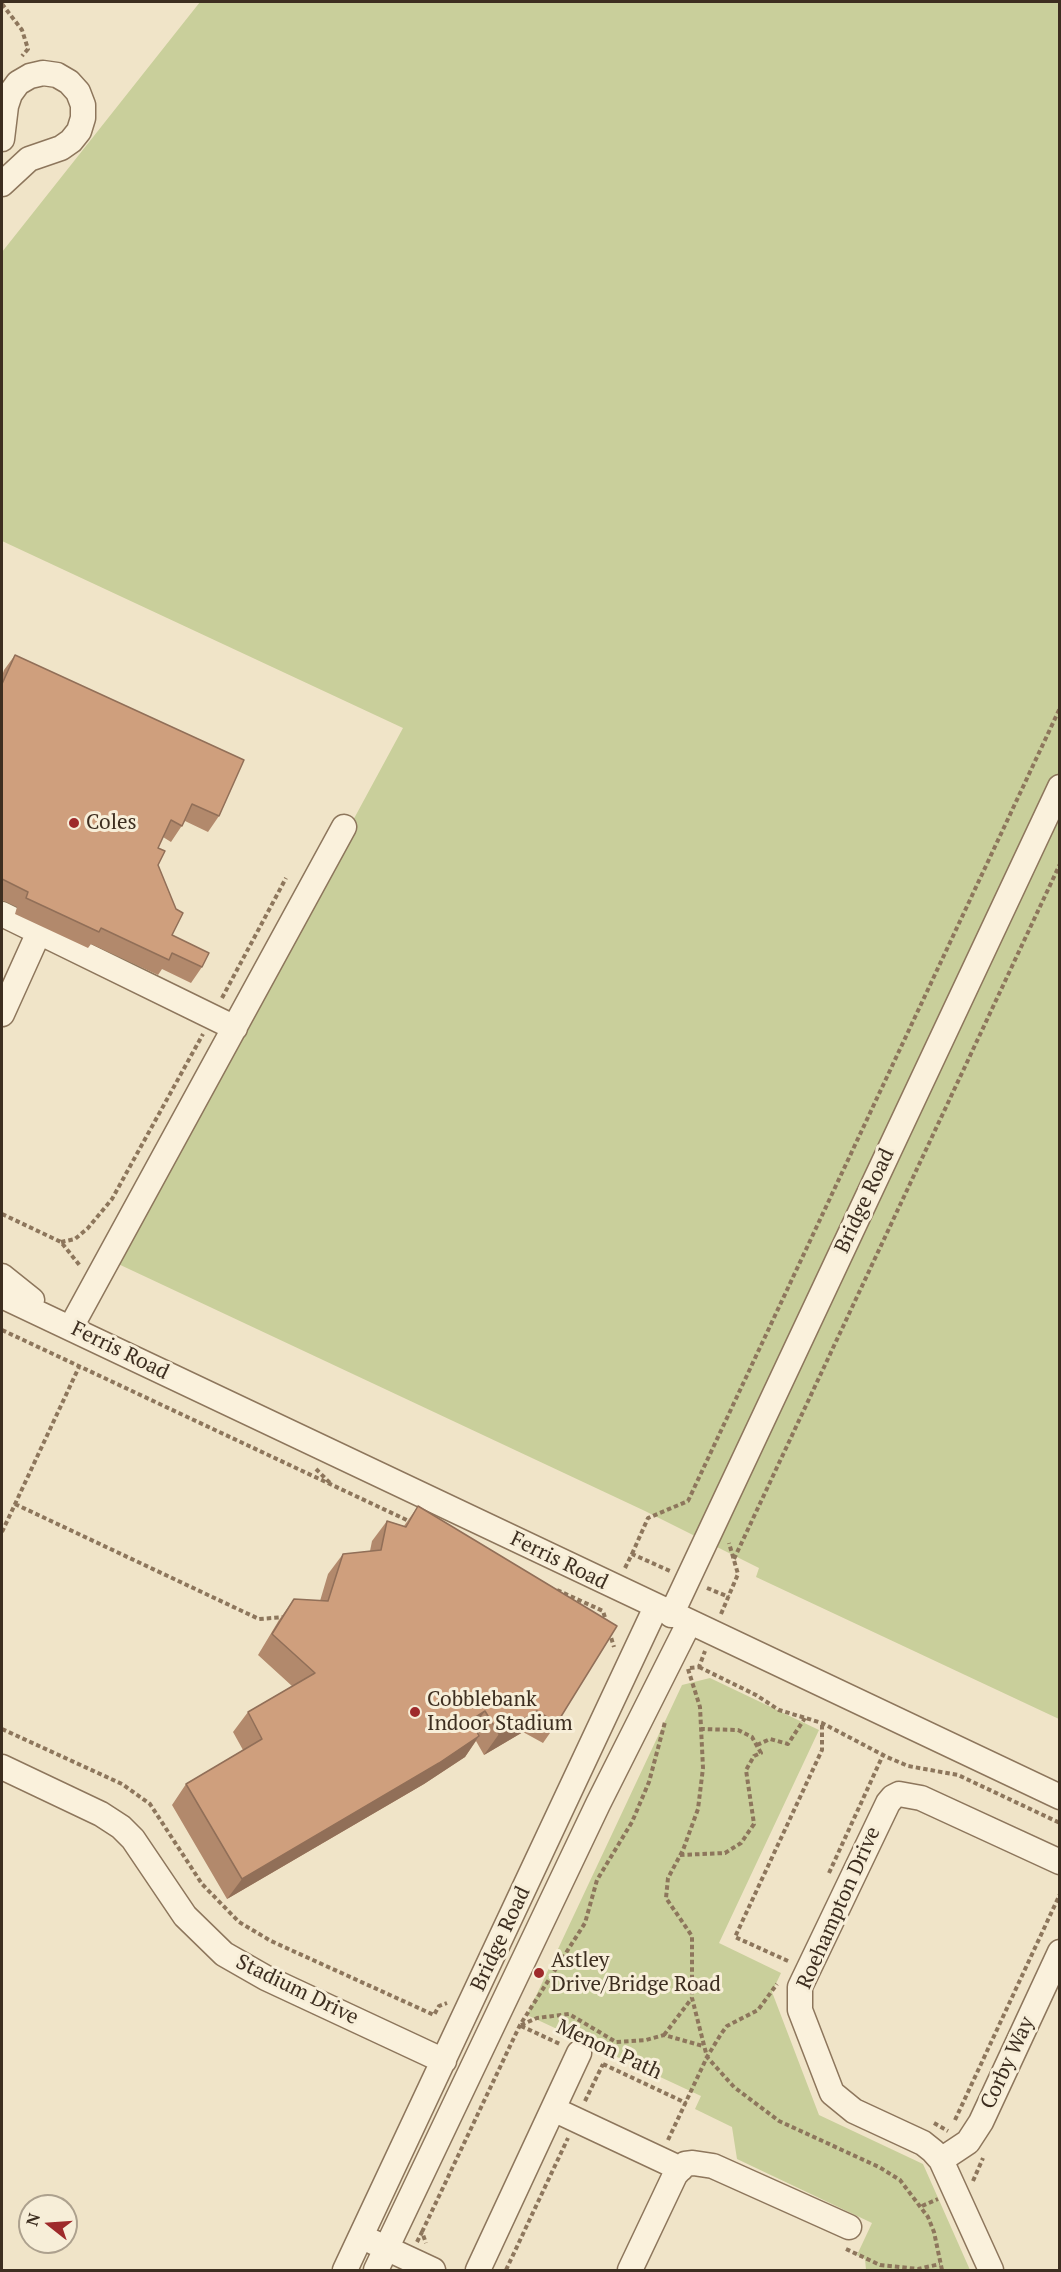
<!DOCTYPE html>
<style>
body{margin:0}
#map{position:relative;width:1061px;height:2272px;overflow:hidden;background:#f0e4c8;font-family:"PT Serif",serif}
canvas{display:block}
.frame{position:absolute;inset:0;border:3px solid #3d2e20;pointer-events:none}
.north{position:absolute;left:18px;top:2194px;width:60px;height:60px;box-sizing:border-box;background:#f7eed8;border:2px solid #ada18e;border-radius:50%;rotate:287deg;font-size:16px;font-weight:700;line-height:24px;text-align:center;color:#3d2e20}
.north::after{content:'';display:block;margin:auto;width:21px;height:27px;background:#9e2a2b;clip-path:polygon(50% 0,100% 100%,50% 72%,0 100%)}
</style>
<div id="map">
<canvas width="1061" height="2272"></canvas>
<div class="frame"></div>
<div class="north">N</div>
</div>
<script>
const ctx = document.querySelector('canvas').getContext('2d');
ctx.lineJoin = 'round';
function fillPath(path, color) { ctx.fillStyle = color; ctx.fill(path, 'evenodd'); }
const poly = rows => new Path2D(rows.map(r => 'M' + r).join(''));
function strokePath(path, color, width, dash) { ctx.strokeStyle = color; ctx.lineWidth = width; ctx.lineCap = dash ? 'butt' : 'round'; ctx.setLineDash(dash || []); ctx.stroke(path); }
function drawText(font, color, halo, rows, align = 'center') {
  ctx.font = font + ' "PT Serif",serif'; ctx.lineWidth = 6; ctx.setLineDash([]); ctx.textBaseline = 'middle'; ctx.strokeStyle = halo; ctx.fillStyle = color; for (const [text, x, y, turn = 0] of rows) {
    ctx.save(); ctx.translate(x, y); ctx.rotate((+turn || 0) * Math.PI / 180); ctx.textAlign = isNaN(turn) ? turn : align; if (halo) ctx.strokeText(text, 0, 0); ctx.fillText(text, 0, 0); ctx.restore();
  }
}
fillPath(poly([
 [200,2,1059,2,1059,1719,756,1577,759,1568,645,1511,114,1262,403,728,2,541,2,252],
 [710,1678,819,1730,719,1943,781,1973,772,1992,819,2115,923,2164,970,2270,866,2270,865,2259,857,2255,872,2223,737,2159,732,2127,695,2109,701,2096,527,2015,682,1685]
]), '#c9cf9b');
const minor = poly([
 [2,139,6,106,10,94,18,83,30,76,43,73,57,75,69,82,78,92,83,105,83,118,79,131,71,141,61,148,29,159,2,184],
 [2,914,235,1028],
 [2,1014,39,932],
 [2,1276,32,1300],
 [2,1296,1060,1797],
 [71,1327,344,827],
 [671,1615,1060,787],
 [2,1767,101,1814,121,1827,133,1839,185,1916,224,1954,266,1978,444,2061],
 [553,2109,681,2169],
 [941,2160,968,2142,981,2122,1060,1952],
 [373,2242,433,2270],
 [345,2270,656,1607],
 [376,2270,598,1804,689,1623],
 [478,2270,579,2053],
 [630,2270,675,2175,685,2164,693,2163,713,2166,849,2227],
 [991,2270,941,2160,933,2151,923,2143,854,2111,832,2093,800,2010,800,1987,888,1803,893,1797,899,1794,921,1798,1060,1862]
]);
strokePath(minor, '#8d765c', 27);
strokePath(poly([
 [2,4,22,30,28,49,22,56],
 [222,998,286,878],
 [2,1214,61,1242,81,1267],
 [61,1242,75,1239,88,1228,112,1199,203,1034],
 [2,1330,411,1522],
 [316,1469,330,1483],
 [15,1504,259,1619,285,1617],
 [2,1532,79,1367],
 [632,1554,648,1518,688,1501,1060,708],
 [734,1559,1060,864],
 [625,1568,632,1554,670,1571],
 [707,1588,729,1597],
 [557,1590,603,1611,606,1621],
 [721,1614,738,1574,729,1543],
 [609,1631,614,1647],
 [699,1667,756,1695,779,1710,822,1723,887,1757,908,1766,958,1775,1060,1823],
 [690,1668,699,1667,705,1651],
 [688,1669,700,1707,703,1768,698,1809,683,1850,668,1878,666,1898,692,1936,692,1998,707,2057,734,2087,779,2121,879,2167,900,2180,928,2217,934,2232,942,2270],
 [2,1729,122,1784,150,1804,202,1884,239,1922,271,1941,434,2015,439,2006,447,2003],
 [757,1745,770,1739,788,1744,805,1718],
 [680,1855,725,1853,741,1843,754,1824,746,1770,754,1756,761,1753,752,1737,738,1730,701,1729],
 [829,1873,883,1755],
 [788,1961,735,1937,822,1750,822,1723],
 [521,2025,537,2018,569,2014,616,2042,646,2040,664,2035,703,2046],
 [521,2026,560,2044],
 [664,2035,692,1998],
 [603,2064,686,2103],
 [585,2101,603,2064],
 [955,2120,1060,1894],
 [934,2123,948,2131],
 [668,2140,707,2057,721,2034,727,2026,758,2010,777,1984],
 [973,2181,983,2158],
 [922,2206,938,2199],
 [422,2232,520,2025,585,1923,597,1880,632,1822,649,1782,665,1722],
 [417,2242,422,2232,426,2243],
 [846,2249,880,2265,918,2269,940,2264],
 [506,2270,568,2138]
]), '#8d765c', 4, [4.5, 3]);
strokePath(minor, '#faf1dc', 24);
fillPath(poly([
 [15,655,219,816,208,832,185,821,171,842,163,837,158,848,158,865,172,935,202,967,191,983,162,969,158,975,91,944,88,948,15,914,17,907,2,900,2,676,4,670],
 [418,1506,557,1723,543,1743,523,1732,484,1755,476,1741,465,1757,424,1784,227,1899,172,1805,186,1784,243,1750,233,1732,248,1712,292,1686,258,1655,279,1620,294,1599,320,1601,328,1574,343,1554,370,1551,372,1541,387,1521,404,1526]
]), '#b2896c');
fillPath(poly([
 [485,1711,470,1732,471,1720],
 [537,1711,523,1732,484,1755,499,1734],
 [479,1736,465,1757,424,1784,227,1899,242,1879]
]), '#916f58');
const building = poly([
 [15,655,244,760,219,816,192,804,182,826,171,820,158,848,165,851,158,865,176,909,183,913,172,935,209,953,202,967,172,953,169,960,101,928,99,932,26,898,28,892,2,879,2,684,15,655],
 [418,1506,617,1626,557,1723,537,1711,499,1734,485,1711,471,1720,479,1736,439,1763,242,1879,186,1784,262,1739,248,1712,315,1673,272,1634,294,1599,328,1601,343,1554,381,1550,387,1521,406,1527,418,1506]
]);
fillPath(building, '#cf9f7d');
strokePath(building, '#916f58', 1.5);
for (const [x, y, r, color] of [
 [74,823,6,"#9e2a2b"],
 [415,1712,6,"#9e2a2b"],
 [539,1973,6,"#9e2a2b"]
]) { const dot = new Path2D(); dot.arc(x, y, r, 0, 2 * Math.PI); ctx.fillStyle = color; ctx.fill(dot); strokePath(dot, '#f7eed8', 2); }
drawText('21px', '#3d2e20', '#f7eed8', [
 ["Coles",86,823],
 ["Cobblebank",427,1700],
 ["Indoor Stadium",427,1724],
 ["Astley",551,1961],
 ["Drive/Bridge Road",551,1985]
], 'left');
drawText('21px', '#3d2e20', '#f7eed8', [
 ["Bridge Road",865,1201,-65],
 ["Ferris Road",120,1351,26],
 ["Ferris Road",559,1561,26],
 ["Roehampton Drive",839,1908,-66],
 ["Bridge Road",501,1939,-65],
 ["Stadium Drive",297,1990,26],
 ["Menon Path",609,2050,25],
 ["Corby Way",1008,2063,-65]
]);
</script>
